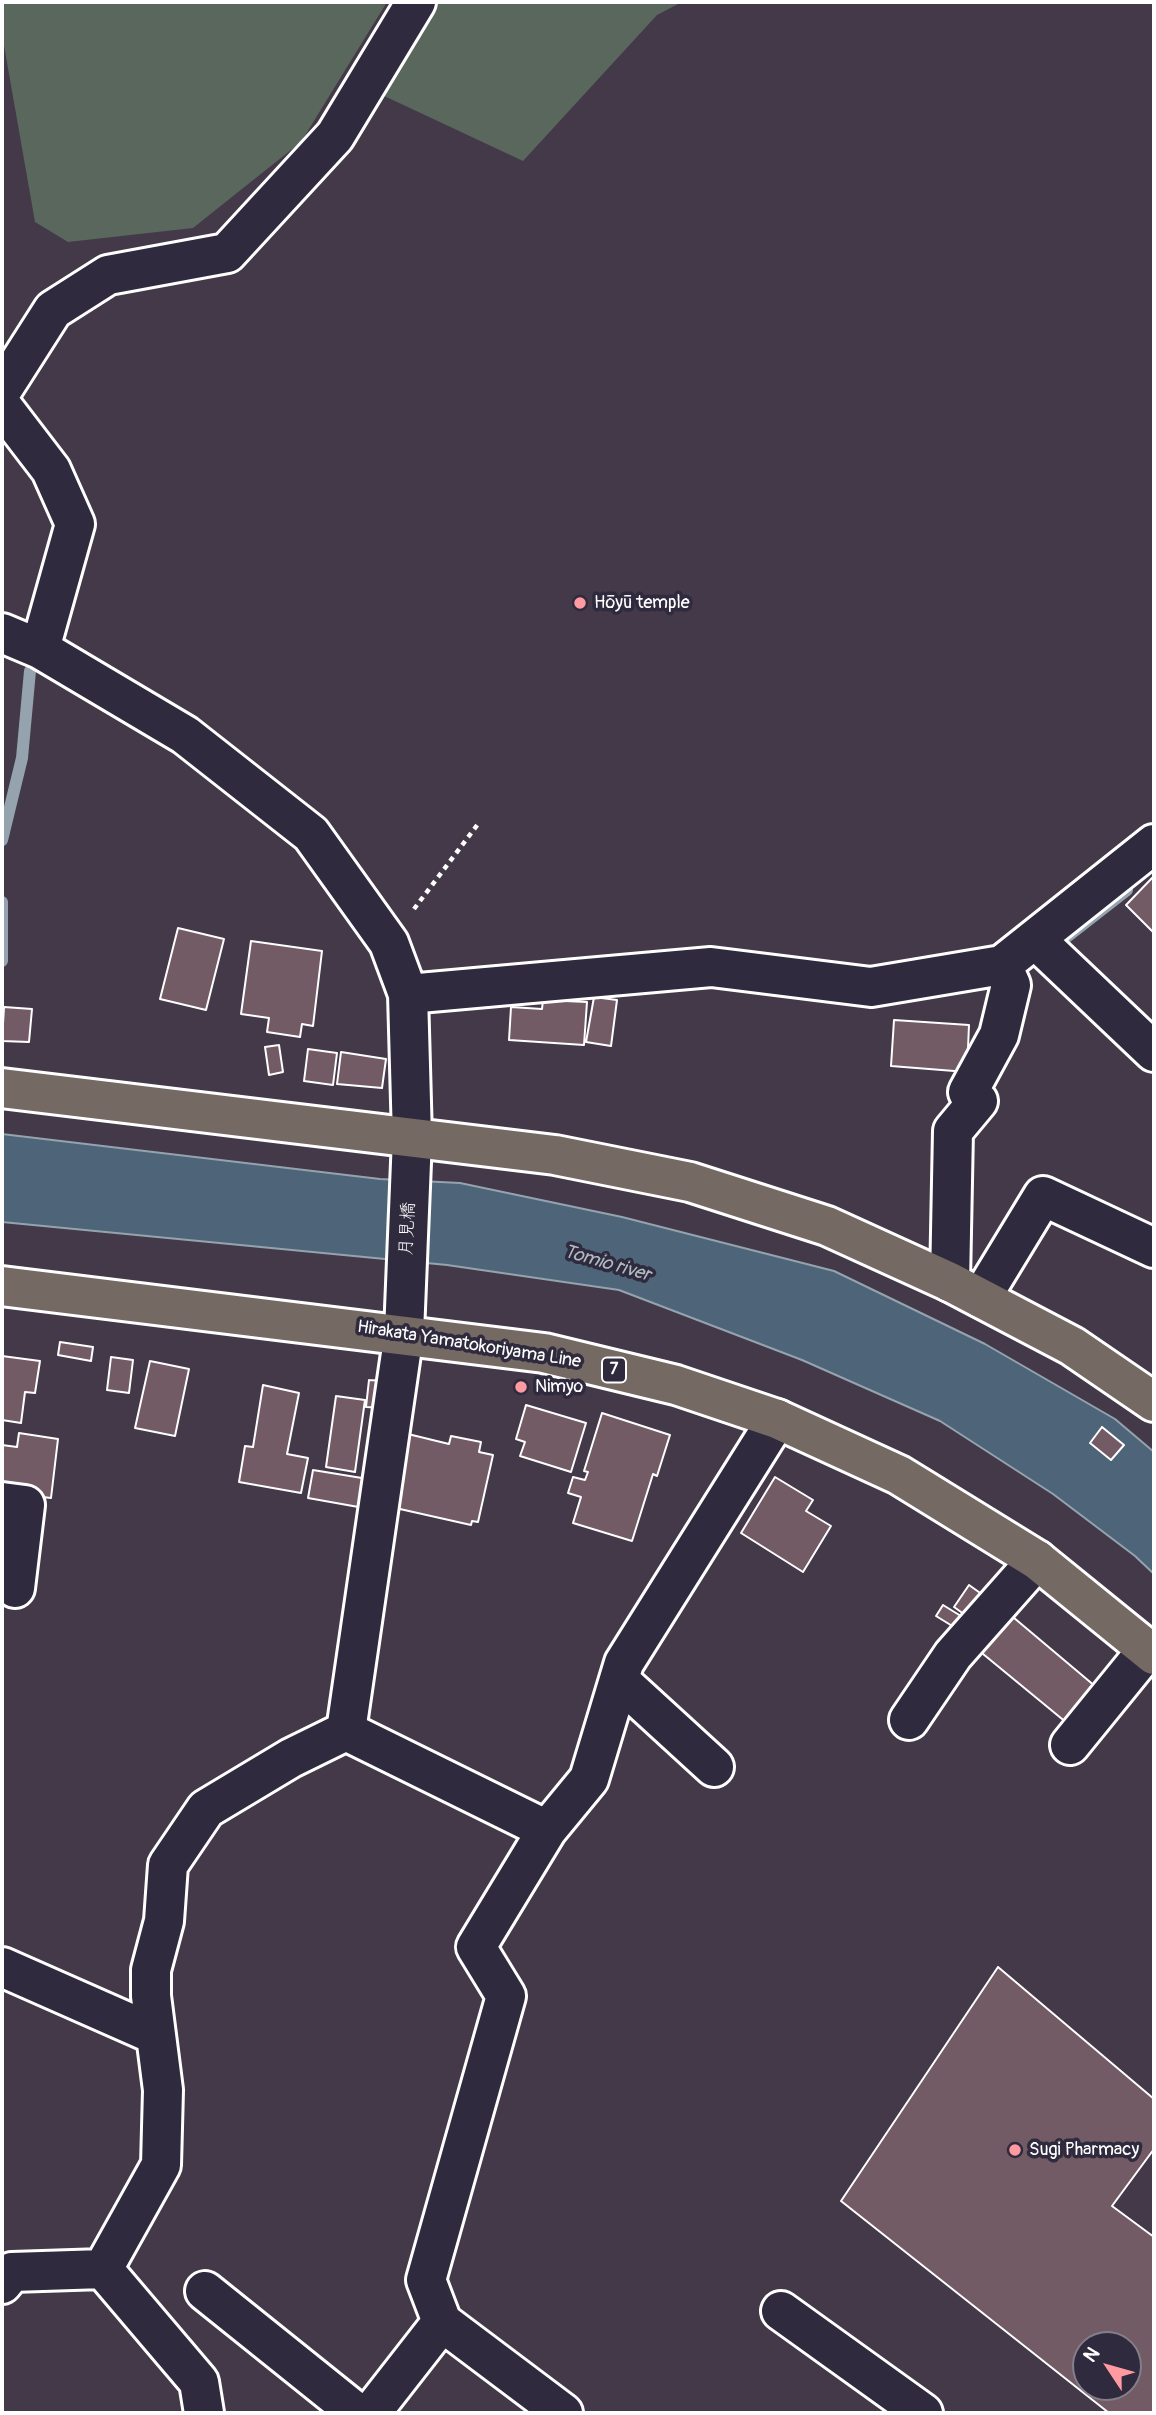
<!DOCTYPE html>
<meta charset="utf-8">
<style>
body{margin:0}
#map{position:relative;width:1156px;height:2415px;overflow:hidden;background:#433949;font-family:Pangolin,sans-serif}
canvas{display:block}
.frame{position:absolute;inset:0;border:4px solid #fff;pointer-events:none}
.north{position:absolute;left:1072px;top:2331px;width:70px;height:70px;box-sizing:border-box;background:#2f2a3d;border:2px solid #827f8b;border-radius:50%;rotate:306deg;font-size:19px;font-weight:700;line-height:28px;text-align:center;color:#fff}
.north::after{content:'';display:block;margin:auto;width:24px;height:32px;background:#ff9aa2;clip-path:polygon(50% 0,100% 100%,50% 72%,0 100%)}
</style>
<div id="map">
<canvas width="1156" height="2415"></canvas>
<div class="frame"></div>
<div class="north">N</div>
</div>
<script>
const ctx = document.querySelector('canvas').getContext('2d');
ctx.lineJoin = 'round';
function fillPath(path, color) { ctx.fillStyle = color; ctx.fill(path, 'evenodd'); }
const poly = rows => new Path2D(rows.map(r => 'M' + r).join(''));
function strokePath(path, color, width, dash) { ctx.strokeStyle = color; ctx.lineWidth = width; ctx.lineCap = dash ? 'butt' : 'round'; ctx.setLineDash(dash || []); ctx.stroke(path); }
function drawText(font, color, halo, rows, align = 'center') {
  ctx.font = font + ' Pangolin,"Klee One",sans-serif'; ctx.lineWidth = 7; ctx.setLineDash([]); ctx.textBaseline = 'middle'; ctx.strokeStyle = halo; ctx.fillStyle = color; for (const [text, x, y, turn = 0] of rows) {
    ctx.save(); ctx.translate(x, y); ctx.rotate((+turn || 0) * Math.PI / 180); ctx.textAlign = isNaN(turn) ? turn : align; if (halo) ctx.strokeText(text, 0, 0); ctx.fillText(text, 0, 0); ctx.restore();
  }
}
fillPath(poly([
 [2,2,387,2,301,142,193,228,68,242,35,222,2,34],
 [434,2,682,2,657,15,523,161,380,94]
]), '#5a675d');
const water = poly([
 [2,1134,380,1179,460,1183,622,1217,834,1271,985,1344,1115,1419,1154,1452,1154,1574,1135,1556,1053,1494,940,1421,802,1360,619,1290,447,1265,2,1222,2,1134]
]);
fillPath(water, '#4e6579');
strokePath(water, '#95a3af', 2);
strokePath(poly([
 [2,840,22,758,30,671],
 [2,902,2,961],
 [1050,950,1127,890]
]), '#95a3af', 12);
const building = poly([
 [1154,876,1154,933,1126,905,1154,876],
 [178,928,224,939,206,1010,160,999,178,928],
 [251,941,322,951,313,1026,302,1024,300,1037,267,1032,269,1018,241,1014,251,941],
 [594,997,617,1000,611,1046,586,1042,594,997],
 [543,1000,587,1002,584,1045,509,1040,511,1007,542,1009,543,1000],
 [4,1007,32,1009,29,1042,2,1041,4,1007],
 [894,1020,969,1025,967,1072,891,1066,894,1020],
 [279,1045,283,1072,269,1075,265,1047,279,1045],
 [308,1049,337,1053,333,1085,304,1081,308,1049],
 [341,1052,386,1059,382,1088,337,1084,341,1052],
 [60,1342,93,1347,91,1361,58,1355,60,1342],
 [2,1356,40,1361,35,1393,25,1392,21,1423,2,1420,2,1356],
 [111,1357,133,1360,129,1393,107,1390,111,1357],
 [150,1361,189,1369,175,1436,135,1428,150,1361],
 [369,1380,386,1381,384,1408,366,1407,369,1380],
 [263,1385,299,1393,287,1454,308,1458,301,1493,239,1482,245,1446,253,1447,263,1385],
 [336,1396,365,1400,355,1472,326,1467,336,1396],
 [526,1405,586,1423,571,1472,520,1456,525,1442,516,1439,526,1405],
 [602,1413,670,1435,657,1476,653,1474,632,1541,573,1523,581,1497,568,1493,573,1477,585,1480,588,1472,584,1471,602,1413],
 [1102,1427,1124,1445,1111,1460,1090,1443,1102,1427],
 [19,1433,58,1439,51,1498,2,1492,2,1445,17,1447,19,1433],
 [408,1434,449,1444,451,1436,481,1442,479,1452,493,1455,478,1522,472,1521,471,1525,391,1507,408,1434],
 [313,1470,368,1479,364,1508,308,1498,313,1470],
 [775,1477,813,1500,806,1511,831,1526,803,1572,741,1533,775,1477],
 [969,1585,983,1595,968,1617,954,1607,969,1585],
 [943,1605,969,1621,962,1632,936,1616,943,1605],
 [1007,1612,1102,1692,1073,1728,977,1649,1007,1612],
 [998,1967,1154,2099,1154,2413,1109,2413,841,2201,998,1967],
 [1086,2345,1128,2345,1128,2387,1086,2387,1086,2345],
 [1154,2149,1154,2237,1112,2206,1154,2149]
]);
fillPath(building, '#735b65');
strokePath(building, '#fff', 2);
const minor = poly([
 [2,390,53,310,108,275,227,253,335,136,416,2],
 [2,406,51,470,75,524,40,649],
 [2,633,40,649,185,735,311,834,389,943,408,994],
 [1035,939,1154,1052],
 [950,1282,953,1131,978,1101,968,1092,999,1035,1011,985,1002,965],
 [981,1298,1043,1196,1154,1248],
 [2,1502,25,1505,15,1588],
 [619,1680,714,1767],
 [909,1720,953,1655,1037,1560],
 [346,1731,547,1830],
 [1070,1745,1148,1649],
 [2,1967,156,2035],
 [103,2269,161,2165,163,2090,151,1996,151,1970,164,1921,168,1865,206,1809,291,1758,346,1731,404,1333,412,1138,408,994,711,967,871,987,1002,965,1154,844],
 [2,2284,12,2272,103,2269,199,2382,204,2413],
 [205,2291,357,2413],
 [781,2311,923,2413],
 [442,2322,563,2413],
 [371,2413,442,2322,426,2280,506,1996,476,1947,547,1830,589,1779,624,1663,777,1419]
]);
const major = poly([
 [2,1088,555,1155,690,1182,827,1226,950,1282,1072,1346,1154,1402],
 [2,1286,544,1353,676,1385,777,1419,899,1475,1037,1560,1154,1655]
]);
strokePath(minor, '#fff', 44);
strokePath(major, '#fff', 44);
strokePath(poly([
 [414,909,478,824]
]), '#fff', 4.5, [5, 5]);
strokePath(minor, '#2f2a3d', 38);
strokePath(major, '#756964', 38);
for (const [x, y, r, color] of [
 [580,603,7,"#ff9aa2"],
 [521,1387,7,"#ff9aa2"],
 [1015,2150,7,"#ff9aa2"]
]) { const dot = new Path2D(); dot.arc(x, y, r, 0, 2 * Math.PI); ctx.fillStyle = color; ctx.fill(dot); strokePath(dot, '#2f2a3d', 2.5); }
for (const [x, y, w] of [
 [614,1370,24]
]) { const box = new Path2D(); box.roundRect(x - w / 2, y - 12.5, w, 25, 5); ctx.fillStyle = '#2f2a3d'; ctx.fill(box); strokePath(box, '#fff', 2); }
drawText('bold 16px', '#fff', null, [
 ["7",614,1370]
]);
drawText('18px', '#fff', '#2f2a3d', [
 ["Hōyū temple",594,603],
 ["Nimyo",535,1387],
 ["Sugi Pharmacy",1029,2150]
], 'left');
drawText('18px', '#fff', '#2f2a3d', [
 ["月見橋",408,1229,-87],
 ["Hirakata Yamatokoriyama Line",469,1345,9]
]);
drawText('italic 19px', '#afbac3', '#2f2a3d', [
 ["Tomio river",607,1264,16]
]);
</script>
